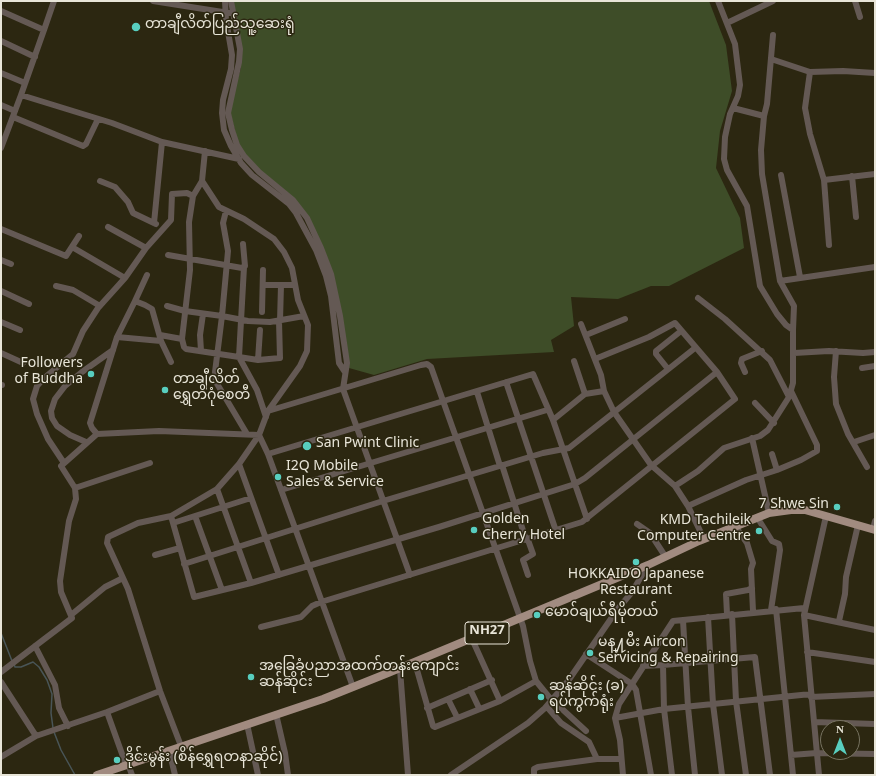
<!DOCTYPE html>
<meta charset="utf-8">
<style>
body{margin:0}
#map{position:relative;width:876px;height:776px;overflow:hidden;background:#2c2711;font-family:Georgia,serif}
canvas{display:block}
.frame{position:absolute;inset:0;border:2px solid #e8e5d8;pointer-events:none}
.north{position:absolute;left:820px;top:720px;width:40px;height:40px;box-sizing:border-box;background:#2c2711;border:1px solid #777361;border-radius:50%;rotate:0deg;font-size:11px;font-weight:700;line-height:16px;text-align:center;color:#e8e5d8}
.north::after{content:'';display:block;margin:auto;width:14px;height:18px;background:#58cebf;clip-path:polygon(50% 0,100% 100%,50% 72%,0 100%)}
</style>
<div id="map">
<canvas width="876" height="776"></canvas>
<div class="frame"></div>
<div class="north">N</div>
</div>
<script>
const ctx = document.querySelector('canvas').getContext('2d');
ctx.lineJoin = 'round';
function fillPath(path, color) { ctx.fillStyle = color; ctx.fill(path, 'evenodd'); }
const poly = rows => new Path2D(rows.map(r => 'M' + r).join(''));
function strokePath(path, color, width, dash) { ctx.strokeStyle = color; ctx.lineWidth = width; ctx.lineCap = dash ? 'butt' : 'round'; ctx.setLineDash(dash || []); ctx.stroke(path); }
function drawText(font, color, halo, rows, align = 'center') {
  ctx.font = font + ' Georgia,"Noto Sans Myanmar",serif'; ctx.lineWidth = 3; ctx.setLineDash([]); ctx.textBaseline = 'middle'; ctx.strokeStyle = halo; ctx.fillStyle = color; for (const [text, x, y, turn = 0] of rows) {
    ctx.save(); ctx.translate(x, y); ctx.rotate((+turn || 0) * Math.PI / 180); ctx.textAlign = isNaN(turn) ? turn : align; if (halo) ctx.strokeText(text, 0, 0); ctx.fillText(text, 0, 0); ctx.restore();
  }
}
fillPath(poly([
 [231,1,709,1,726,45,732,91,720,131,716,168,740,218,744,248,669,286,651,286,618,299,571,297,574,326,551,340,554,352,427,359,374,375,349,368,343,328,306,216,240,150,229,108,241,68]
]), '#3e4d28');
strokePath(poly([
 [1,633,12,661],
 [14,664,15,667,21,667,33,662,39,667,47,680,52,694,51,713,53,728],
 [54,732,61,750,75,775]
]), '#495557', 1.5);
strokePath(poly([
 [153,1,229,13],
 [225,1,226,20,232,55,231,69,223,100,222,113,224,130,231,146,241,163,252,175,289,204,296,213,316,250,326,276,331,296,339,363,345,372],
 [231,1,240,49,239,62,228,113,232,130,237,145,244,156,259,172,293,200,307,218,321,248,331,274,340,316,347,363,343,389,410,575],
 [855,1,860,17],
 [1,11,44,30,54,1],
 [727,23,773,1],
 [1,41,35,57],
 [771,59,810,72,843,71,875,73],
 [810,72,805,108,810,134,824,180,829,245],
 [1,73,25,83],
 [21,95,44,30],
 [1,105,15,111],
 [733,108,764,116,767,104,773,35],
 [764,116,761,150,762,174,780,281,794,306,793,330],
 [13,117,83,146,86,144,98,119],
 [1,148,21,95,112,123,162,142],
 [781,175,800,277],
 [852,176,856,217],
 [824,180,875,174],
 [100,181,115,187,128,202,133,213,156,224],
 [202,181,219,207,244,219,274,239,284,252,292,268,298,300,308,325,307,351,300,366,268,411],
 [154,223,162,142,239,159],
 [108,227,146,248],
 [1,229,66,256,79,236],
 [72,247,125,278,146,248,171,220,172,194,187,193,193,196],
 [168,255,242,268,245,266,243,244],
 [1,260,11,264],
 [244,267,239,357,258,360,280,358,279,321],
 [780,281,875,267],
 [263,285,295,285],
 [56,286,73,290,100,306],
 [1,291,29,304],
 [698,298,725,319,770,360,789,397],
 [135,301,147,275],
 [167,306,185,311,222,316,228,251,223,223,226,211],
 [262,312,263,270],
 [280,321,281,285],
 [1,322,20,330],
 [581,324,601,375,604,391,614,412,651,465,675,486,688,506,746,480,777,470,801,460,817,451,817,445,791,391],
 [160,335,182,339,184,347,186,349,239,357,257,390,266,417],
 [586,335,625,319],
 [117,337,135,301,145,305,152,309,161,341,171,362],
 [182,339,190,270,189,222,193,196,202,181,205,151],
 [201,351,200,335,203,314],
 [836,351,834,377,836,404,848,434,867,467],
 [1,353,23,363],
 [794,353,829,351,863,353,875,352],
 [258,360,260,330],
 [574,361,585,394],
 [862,368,875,366],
 [668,369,656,354,656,351,681,331],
 [745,372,741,363,742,359,762,351],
 [506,382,556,531],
 [1,385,2,385],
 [477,392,500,466],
 [755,403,774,423],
 [553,420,585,394,604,391],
 [97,434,159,431,259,435],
 [247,434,216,382,215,372,222,316,248,321,270,322,304,316],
 [259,435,268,454,353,687],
 [752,438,769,513],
 [86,442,70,435,57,426,52,418,51,411,55,399,65,386,82,372,113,350],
 [854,442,875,435],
 [268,454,533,374,553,420,587,519],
 [772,454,777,470],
 [64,463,48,439,37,414,33,399,37,386,43,379,73,354,83,331,98,308,125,278],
 [239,464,279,575],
 [502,465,526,540],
 [675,486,698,471,724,448,760,436,768,430,789,397,793,383,793,330,786,325,777,314,760,286,747,206,727,170,724,159,725,137,730,114,738,96,740,85,735,44,718,1],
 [75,488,150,463],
 [217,489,251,583],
 [281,490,547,410],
 [688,506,704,539],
 [171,516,194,597,251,583,439,527,575,484,585,478,717,372],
 [195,516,222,590],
 [757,517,772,541,779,544,780,550,771,610],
 [173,523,251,498],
 [637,524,650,533,665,556],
 [735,526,747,543,753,563,751,569,753,611],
 [873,529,875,521],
 [528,540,533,554,523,560,528,575],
 [155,555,180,548],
 [184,564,383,501,543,453,569,448,695,348],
 [776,609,793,775],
 [727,614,726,594,748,590,752,588],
 [732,614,736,701,746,775],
 [71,615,105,587,123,578],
 [804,615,875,630],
 [708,617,713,704,722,775],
 [683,620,688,707,695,775],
 [839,621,845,594,846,577,858,525],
 [261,627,301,617,312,606,321,602,582,522,735,399,717,372,675,323,649,337,595,359],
 [472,639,500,701],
 [35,646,55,685,59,708,68,726],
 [807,652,875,662],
 [586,654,632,684,636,690,651,775],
 [415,663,433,726,435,727,500,701,536,681],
 [663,665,755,657,770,775],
 [643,666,663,665,664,709,672,775],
 [400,669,408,775],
 [1,672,72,618,61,592,60,581,69,521,76,499,75,488,61,466,97,434,92,428,90,423,117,337,161,341],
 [1,682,36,736],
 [470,689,479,708],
 [811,697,875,694],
 [448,699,457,717],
 [547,707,561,723,589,742,597,759],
 [427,708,492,680],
 [107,712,126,765],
 [276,714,285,753,288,775],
 [615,718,664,709,811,694],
 [814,722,875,724],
 [247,724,258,775],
 [181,746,160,691,128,589,107,543,108,537,138,523,171,516,217,489,239,464,259,435,268,411,421,365,427,364,431,367,523,626,530,661,536,681,549,697,586,731],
 [169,750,175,775],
 [791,755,817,753,875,754],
 [1,757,36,736,107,712,160,691],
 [128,764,132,775],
 [451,775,528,723,545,708,568,681,617,610,632,592,648,565],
 [534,775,534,769,538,767,597,759,621,759],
 [623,775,620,740,615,718,619,704,673,621,804,608],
 [819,775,804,615,826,516]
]), '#645954', 6);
strokePath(poly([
 [97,775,323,699,388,673,648,565,699,541,769,513,791,510,805,510,875,530]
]), '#a18b80', 8);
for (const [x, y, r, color] of [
 [136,27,5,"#58cebf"],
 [91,374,4,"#58cebf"],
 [165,390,4,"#58cebf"],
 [307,446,5,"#58cebf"],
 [278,477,4,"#58cebf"],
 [837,507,4,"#58cebf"],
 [474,530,4,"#58cebf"],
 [759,531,4,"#58cebf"],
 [636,562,4,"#58cebf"],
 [537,615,4,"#58cebf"],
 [590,653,4,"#58cebf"],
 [251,677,4,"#58cebf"],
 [541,697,4,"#58cebf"],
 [117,760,4,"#58cebf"]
]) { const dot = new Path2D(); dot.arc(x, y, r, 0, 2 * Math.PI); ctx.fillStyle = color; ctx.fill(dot); strokePath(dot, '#2c2711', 1.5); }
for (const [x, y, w] of [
 [487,633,44]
]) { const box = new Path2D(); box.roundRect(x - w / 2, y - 11, w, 22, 3); ctx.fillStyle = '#2c2711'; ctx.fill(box); strokePath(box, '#e8e5d8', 1); }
drawText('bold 13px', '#e8e5d8', null, [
 ["NH27",487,633]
]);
drawText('14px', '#e8e5d8', '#2c2711', [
 ["တာချီလိတ်ပြည်သူ့ဆေးရုံ",145,27],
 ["Followers",83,366,"right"],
 ["of Buddha",83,382,"right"],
 ["တာချီလိတ်",173,382],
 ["ရွှေတိဂုံစေတီ",173,398],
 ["San Pwint Clinic",316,446],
 ["I2Q Mobile",286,469],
 ["Sales & Service",286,485],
 ["7 Shwe Sin",829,507,"right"],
 ["Golden",482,522],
 ["Cherry Hotel",482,538],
 ["KMD Tachileik",751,523,"right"],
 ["Computer Centre",751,539,"right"],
 ["HOKKAIDO Japanese",636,577,"center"],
 ["Restaurant",636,593,"center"],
 ["မောဝ်ချယ်ရီမိုတယ်",545,615],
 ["မန္႔မီး Aircon",598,645],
 ["Servicing & Repairing",598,661],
 ["အခြေခံပညာအထက်တန်းကျောင်း",259,669],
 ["ဆန်ဆိုင်း",259,685],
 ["ဆန်ဆိုင်း (ခ)",549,689],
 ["ရပ်ကွက်ရုံး",549,705],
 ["ဒိုင်းမွန်း (စိန်ရွှေရတနာဆိုင်)",125,760]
], 'left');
</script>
